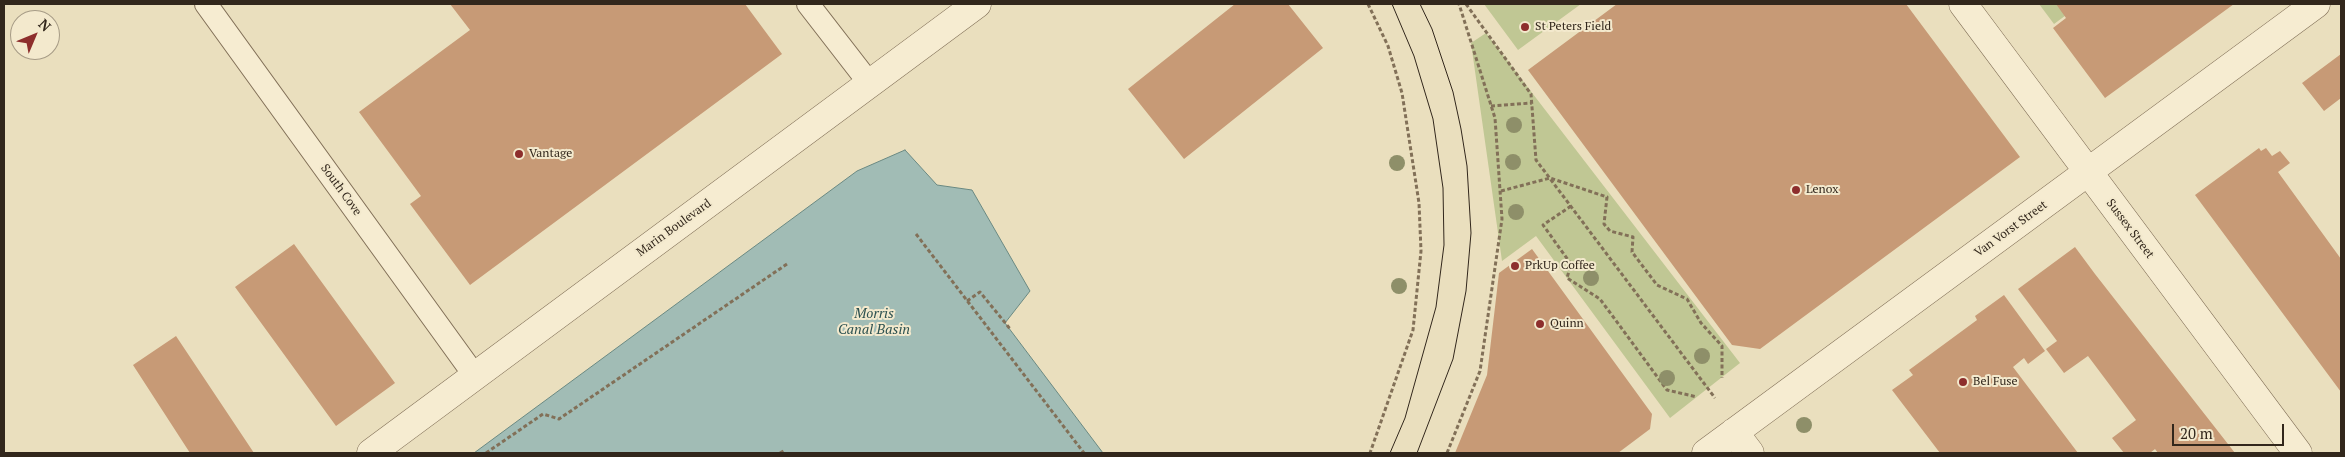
<!DOCTYPE html>
<style>
body{margin:0}
#map{position:relative;width:2345px;height:457px;overflow:hidden;background:#eadfbe;font-family:"PT Serif",serif}
canvas{display:block}
.frame{position:absolute;inset:0;border:5px solid #32271c;pointer-events:none}
.north{position:absolute;left:10px;top:10px;width:50px;height:50px;box-sizing:border-box;background:#f3e9cd;border:1px solid #a69b86;border-radius:50%;rotate:45deg;font-size:14px;font-weight:700;line-height:20px;text-align:center;color:#32271c}
.north::after{content:'';display:block;margin:auto;width:18px;height:22px;background:#8d2e2c;clip-path:polygon(50% 0,100% 100%,50% 72%,0 100%)}
.scale{position:absolute;left:2172px;top:424px;width:112px;height:22px;box-sizing:border-box;border:2px solid #32271c;border-top:0;padding-left:6px;font-size:15px;line-height:18px;white-space:nowrap;color:#32271c;-webkit-text-stroke:4px #f3e9cd;paint-order:stroke}
</style>
<div id="map">
<canvas width="2345" height="457"></canvas>
<div class="frame"></div>
<div class="north">N</div>
<div class="scale">20 m</div>
</div>
<script>
const ctx = document.querySelector('canvas').getContext('2d');
ctx.lineJoin = 'round';
function fillPath(path, color) { ctx.fillStyle = color; ctx.fill(path, 'evenodd'); }
const poly = rows => new Path2D(rows.map(r => 'M' + r).join(''));
function strokePath(path, color, width, dash) { ctx.strokeStyle = color; ctx.lineWidth = width; ctx.lineCap = dash ? 'butt' : 'round'; ctx.setLineDash(dash || []); ctx.stroke(path); }
function drawText(font, color, halo, rows, align = 'center') {
  ctx.font = font + ' "PT Serif",serif'; ctx.lineWidth = 4; ctx.setLineDash([]); ctx.textBaseline = 'middle'; ctx.strokeStyle = halo; ctx.fillStyle = color; for (const [text, x, y, turn = 0] of rows) {
    ctx.save(); ctx.translate(x, y); ctx.rotate((+turn || 0) * Math.PI / 180); ctx.textAlign = isNaN(turn) ? turn : align; if (halo) ctx.strokeText(text, 0, 0); ctx.fillText(text, 0, 0); ctx.restore();
  }
}
fillPath(poly([
 [1484,4,1581,4,1518,50],
 [2039,4,2081,4,2054,24],
 [1486,33,1740,363,1670,418,1536,236,1502,261,1471,43]
]), '#c0c794');
const water = poly([
 [905,150,937,185,972,190,1030,291,1005,323,1103,453,474,453,857,171,905,150]
]);
fillPath(water, '#a1bcb5');
strokePath(water, '#6a8982', 1);
fillPath(poly([
 [450,4,745,4,782,54,470,285,410,204,421,196,359,112,470,30],
 [1235,4,1288,4,1323,48,1184,159,1128,89],
 [1617,4,1906,4,2020,157,1760,349,1732,345,1528,70],
 [2056,4,2234,4,2105,98,2053,28,2066,18],
 [2341,54,2341,98,2324,111,2302,83],
 [2259,148,2261,151,2266,148,2272,156,2280,151,2290,163,2278,172,2341,259,2341,392,2195,195],
 [294,244,395,383,336,426,235,287],
 [2075,247,2095,274,2235,453,2158,453,2155,449,2150,453,2124,453,2112,438,2136,420,2088,356,2064,373,2046,349,2057,341,2018,289],
 [1532,249,1652,414,1650,429,1618,453,1455,453,1487,375,1499,273],
 [2004,295,2045,351,2028,364,2024,358,2013,367,2078,453,1940,453,1892,390,1913,375,1909,370,1977,320,1975,316],
 [176,336,254,453,190,453,133,365]
]), '#c79a76');
const service = poly([
 [206,4,475,376],
 [808,4,870,84]
]);
const minor = poly([
 [1963,4,2298,453],
 [1734,432,1750,453],
 [371,453,977,4],
 [1706,453,2316,4]
]);
strokePath(service, '#827058', 24);
strokePath(minor, '#827058', 29);
strokePath(poly([
 [1368,4,1388,46,1402,93,1419,203,1421,251,1413,330,1370,453],
 [1466,4,1531,94,1536,160,1715,398],
 [1491,106,1532,103],
 [1501,191,1550,178,1607,197,1604,224,1610,231,1633,237,1632,252,1657,285,1687,299,1701,323,1722,346,1722,378],
 [1571,206,1543,225,1571,264,1567,278,1600,299,1667,390,1697,397],
 [916,234,1084,453],
 [967,301,980,292,1011,330],
 [486,453,543,414,559,419,787,264],
 [780,453,785,450],
 [1447,453,1480,371,1502,219,1495,118,1459,4]
]), '#827058', 3, [4, 2.5]);
strokePath(service, '#f6ecd1', 22);
strokePath(minor, '#f6ecd1', 28);
strokePath(poly([
 [1390,453,1405,418,1436,307,1444,245,1443,188,1433,119,1414,56,1392,4],
 [1417,453,1453,359,1466,291,1471,233,1467,166,1461,129,1453,92,1432,29,1420,4]
]), '#32271c', 1);
ctx.fillStyle = '#8e8f69';
for (const [x, y] of [
 [1514,125],
 [1513,162],
 [1397,163],
 [1516,212],
 [1591,278],
 [1399,286],
 [1702,356],
 [1667,378],
 [1804,425]
]) { ctx.beginPath(); ctx.arc(x, y, 8, 0, 2 * Math.PI); ctx.fill(); }
for (const [x, y, r, color] of [
 [1525,27,5,"#8d2e2c"],
 [519,154,5,"#8d2e2c"],
 [1796,190,5,"#8d2e2c"],
 [1515,266,5,"#8d2e2c"],
 [1540,324,5,"#8d2e2c"],
 [1963,382,5,"#8d2e2c"]
]) { const dot = new Path2D(); dot.arc(x, y, r, 0, 2 * Math.PI); ctx.fillStyle = color; ctx.fill(dot); strokePath(dot, '#f3e9cd', 2); }
drawText('12px', '#32271c', '#f3e9cd', [
 ["St Peters Field",1535,27],
 ["Vantage",529,154],
 ["Lenox",1806,190],
 ["PrkUp Coffee",1525,266],
 ["Quinn",1550,324],
 ["Bel Fuse",1973,382]
], 'left');
drawText('12px', '#32271c', '#f3e9cd', [
 ["South Cove",341,190,54],
 ["Marin Boulevard",674,228,-36],
 ["Van Vorst Street",2011,229,-36],
 ["Sussex Street",2130,229,53]
]);
drawText('italic 14px', '#2c5150', '#f3e9cd', [
 ["Morris",874,314],
 ["Canal Basin",874,330]
]);
</script>
